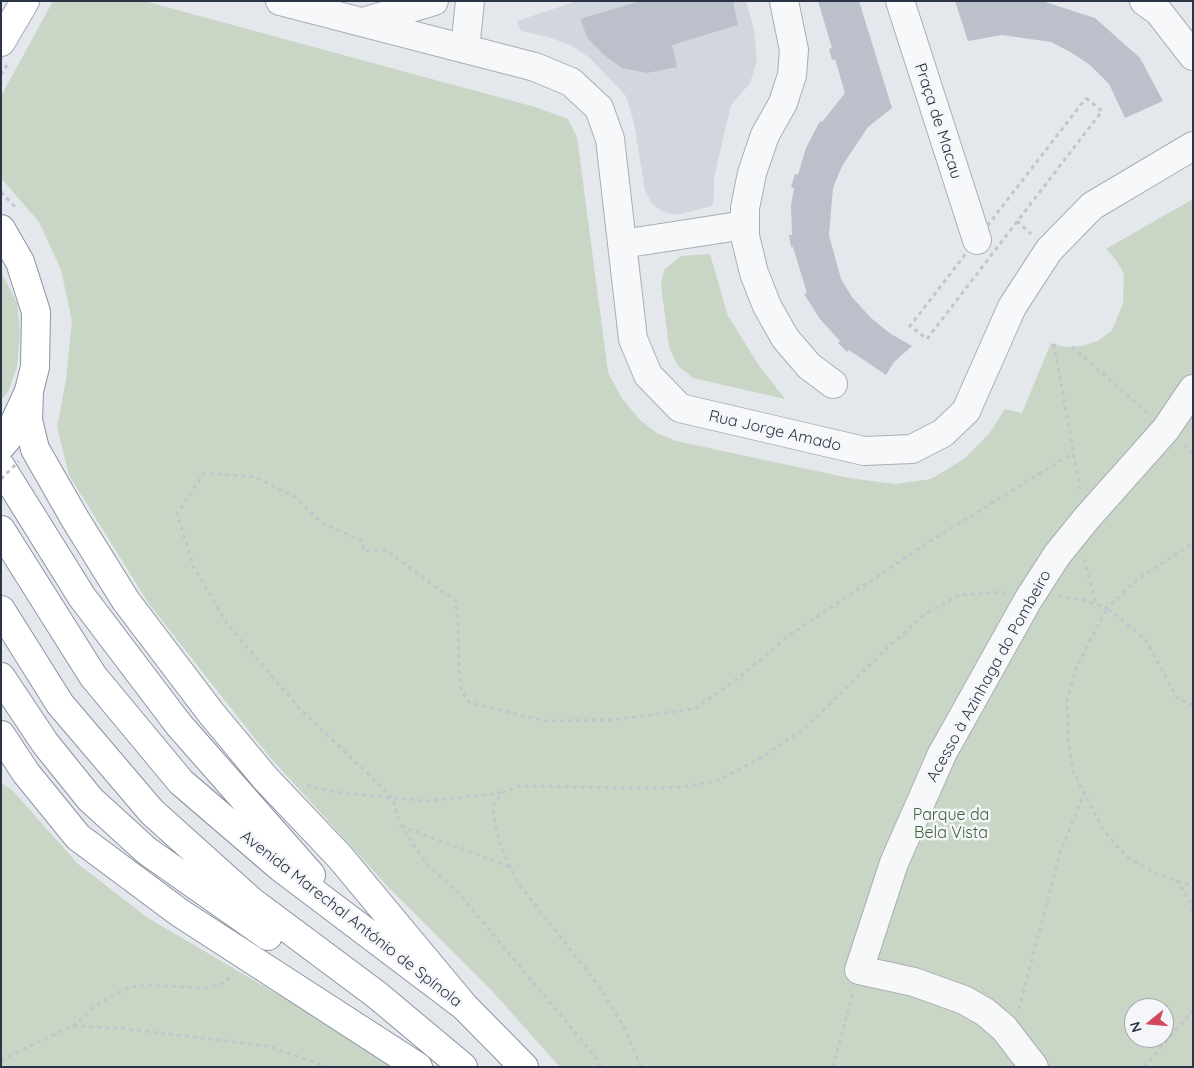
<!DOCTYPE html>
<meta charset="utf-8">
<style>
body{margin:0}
#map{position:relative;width:1194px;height:1068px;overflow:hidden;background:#e4e7ec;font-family:Quicksand,sans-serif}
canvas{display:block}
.frame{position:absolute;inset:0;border:2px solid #2b3445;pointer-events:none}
.north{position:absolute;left:1124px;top:998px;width:50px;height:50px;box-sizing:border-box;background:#f4f6f9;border:1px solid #a4a8b1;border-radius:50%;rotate:253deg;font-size:14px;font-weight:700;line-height:20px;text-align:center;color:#2b3445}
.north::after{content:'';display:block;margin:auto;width:18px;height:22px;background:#d1495b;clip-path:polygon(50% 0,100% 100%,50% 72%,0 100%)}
</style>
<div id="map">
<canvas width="1194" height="1068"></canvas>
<div class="frame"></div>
<div class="north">N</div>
</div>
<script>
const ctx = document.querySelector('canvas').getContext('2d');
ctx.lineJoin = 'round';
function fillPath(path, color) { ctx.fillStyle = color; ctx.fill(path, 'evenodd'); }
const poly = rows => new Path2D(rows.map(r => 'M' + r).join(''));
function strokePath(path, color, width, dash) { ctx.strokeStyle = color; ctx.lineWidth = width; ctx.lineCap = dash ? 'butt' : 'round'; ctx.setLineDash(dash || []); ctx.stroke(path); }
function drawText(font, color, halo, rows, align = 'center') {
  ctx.font = font + ' Quicksand,sans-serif'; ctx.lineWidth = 5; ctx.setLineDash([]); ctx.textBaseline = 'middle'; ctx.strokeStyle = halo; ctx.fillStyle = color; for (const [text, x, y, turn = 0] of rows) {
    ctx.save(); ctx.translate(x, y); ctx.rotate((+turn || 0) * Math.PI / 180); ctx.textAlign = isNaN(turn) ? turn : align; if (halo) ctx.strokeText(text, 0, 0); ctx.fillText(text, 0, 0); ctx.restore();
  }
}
fillPath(poly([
 [577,1,746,1,754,30,757,60,750,83,731,105,714,177,714,197,712,206,677,215,664,212,652,204,645,190,634,123,626,96,590,58,572,46,549,37,521,31,517,21]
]), '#d2d6de');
fillPath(poly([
 [53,1,144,1,535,107,568,119,577,137,608,372,621,397,640,420,657,433,676,441,849,478,895,484,931,479,964,459,989,434,1005,409,1022,413,1051,343,1065,347,1082,346,1098,341,1112,330,1123,304,1124,274,1116,260,1106,249,1193,199,1193,1067,560,1067,493,992,391,890,268,755,149,604,69,475,57,427,66,380,72,321,61,270,39,222,1,178,1,96],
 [1134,1008,1164,1008,1164,1038,1134,1038],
 [710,254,728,316,758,364,785,399,693,378,678,366,669,347,661,285,664,270,681,256],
 [1,272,17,303,20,333,17,367,8,392,1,400],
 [1,783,12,790,78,864,148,918,308,1012,394,1067,1,1067]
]), '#c9d6c5');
fillPath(poly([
 [640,1,733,1,738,25,672,45,677,67,647,73,622,68,604,55,588,39,580,19],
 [818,1,859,1,892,108,868,127,842,166,833,188,829,235,841,279,852,297,871,318,891,334,912,346,894,362,886,375,849,350,847,352,838,343,840,341,820,319,804,294,807,293,793,247,791,247,789,235,792,235,791,205,794,188,791,187,795,174,798,175,806,148,820,121,822,122,845,93,835,59,832,60,829,49,832,48],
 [955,1,1042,1,1095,18,1140,58,1163,101,1125,118,1109,84,1090,65,1072,53,1051,42,1002,35,968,41]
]), '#bbc0ca');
const minor = poly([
 [280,1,535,67,571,82,599,108,610,139,633,339,648,375,680,408,864,451,912,449,943,433,966,411,1012,307,1049,250,1092,206,1193,146],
 [784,1,794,50,792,75,783,103,765,135,752,173,745,208,745,236,754,273,767,306,785,338,809,366,833,384],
 [900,1,977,240],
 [1144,1,1158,11,1193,56],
 [363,22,434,1],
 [465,49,470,1],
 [622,244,745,225],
 [1034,1067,1004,1028,985,1012,964,1000,914,982,859,970,894,863,942,754,1028,600,1057,555,1086,519,1166,429,1193,389]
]);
const major = poly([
 [1,42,25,1]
]);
const highway = poly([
 [1,229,20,262,36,312,35,367,29,391,7,439,1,446],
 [29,391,28,420,35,449,75,519,126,601,211,713,265,778,340,857,464,1006],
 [1,467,82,597,179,725,311,875],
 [1,530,93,676,181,782,280,867,464,1006,524,1067],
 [1,610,60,704,152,812,251,901,377,995,463,1067],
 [1,677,45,743,90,799,147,851,268,936],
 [1,735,26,773,78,837,180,913,418,1067]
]);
strokePath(minor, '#a9aeb7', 30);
strokePath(major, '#a3abb8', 30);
strokePath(highway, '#8b94a3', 30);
strokePath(poly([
 [1,75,7,65],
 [1086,98,1102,111,927,339,910,326,1086,98],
 [1,192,16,208],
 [1017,221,1031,234],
 [1054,344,1080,489],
 [1072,347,1148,413],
 [1184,445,1193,453],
 [1084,559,1096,604],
 [1058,596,1083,600,1107,608,1138,579,1193,543],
 [1193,705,1177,698,1145,639,1107,608,1077,666,1067,700,1068,738,1073,771,1104,831,1128,858,1157,874,1193,886],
 [307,785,335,792,425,801,502,793],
 [401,826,510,867],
 [1176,880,1190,900,1193,915],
 [1019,1009,1060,853,1084,794],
 [73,1026,95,1006,127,988,147,985,205,988,224,983,233,974],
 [1,1060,72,1026,119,1028,267,1046,328,1067],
 [601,1067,594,1055,461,896,427,864,400,825,393,798,299,708,228,625,194,568,177,514,204,473,255,477,295,497,322,523,362,541,364,551,386,550,441,591,455,599,458,620,459,673,462,692,470,703,546,721,611,720,695,709,737,679,791,634,932,540,1073,453],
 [641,1067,623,1025,599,986,519,884,505,857,495,825,493,806,502,793,518,786,644,788,682,787,717,781,759,759,805,728,886,649,925,614,960,595,1005,592],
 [833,1067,853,992],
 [1144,1067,1193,1010]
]), '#c2c5cb', 3, [4, 4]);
strokePath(minor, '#f7f8fa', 28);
strokePath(major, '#fff', 28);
strokePath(highway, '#fff', 28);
strokePath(poly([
 [1,479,19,461]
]), '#c2c5cb', 3, [4, 4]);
drawText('16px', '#2b3445', '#f4f6f9', [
 ["Praça de Macau",938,121,72],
 ["Rua Jorge Amado",775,431,13],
 ["Acesso à Azinhaga do Pombeiro",989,676,-61],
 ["Avenida Marechal António de Spínola",351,919,38]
]);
drawText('16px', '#3f6138', '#f4f6f9', [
 ["Parque da",951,815],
 ["Bela Vista",951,833]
]);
</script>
